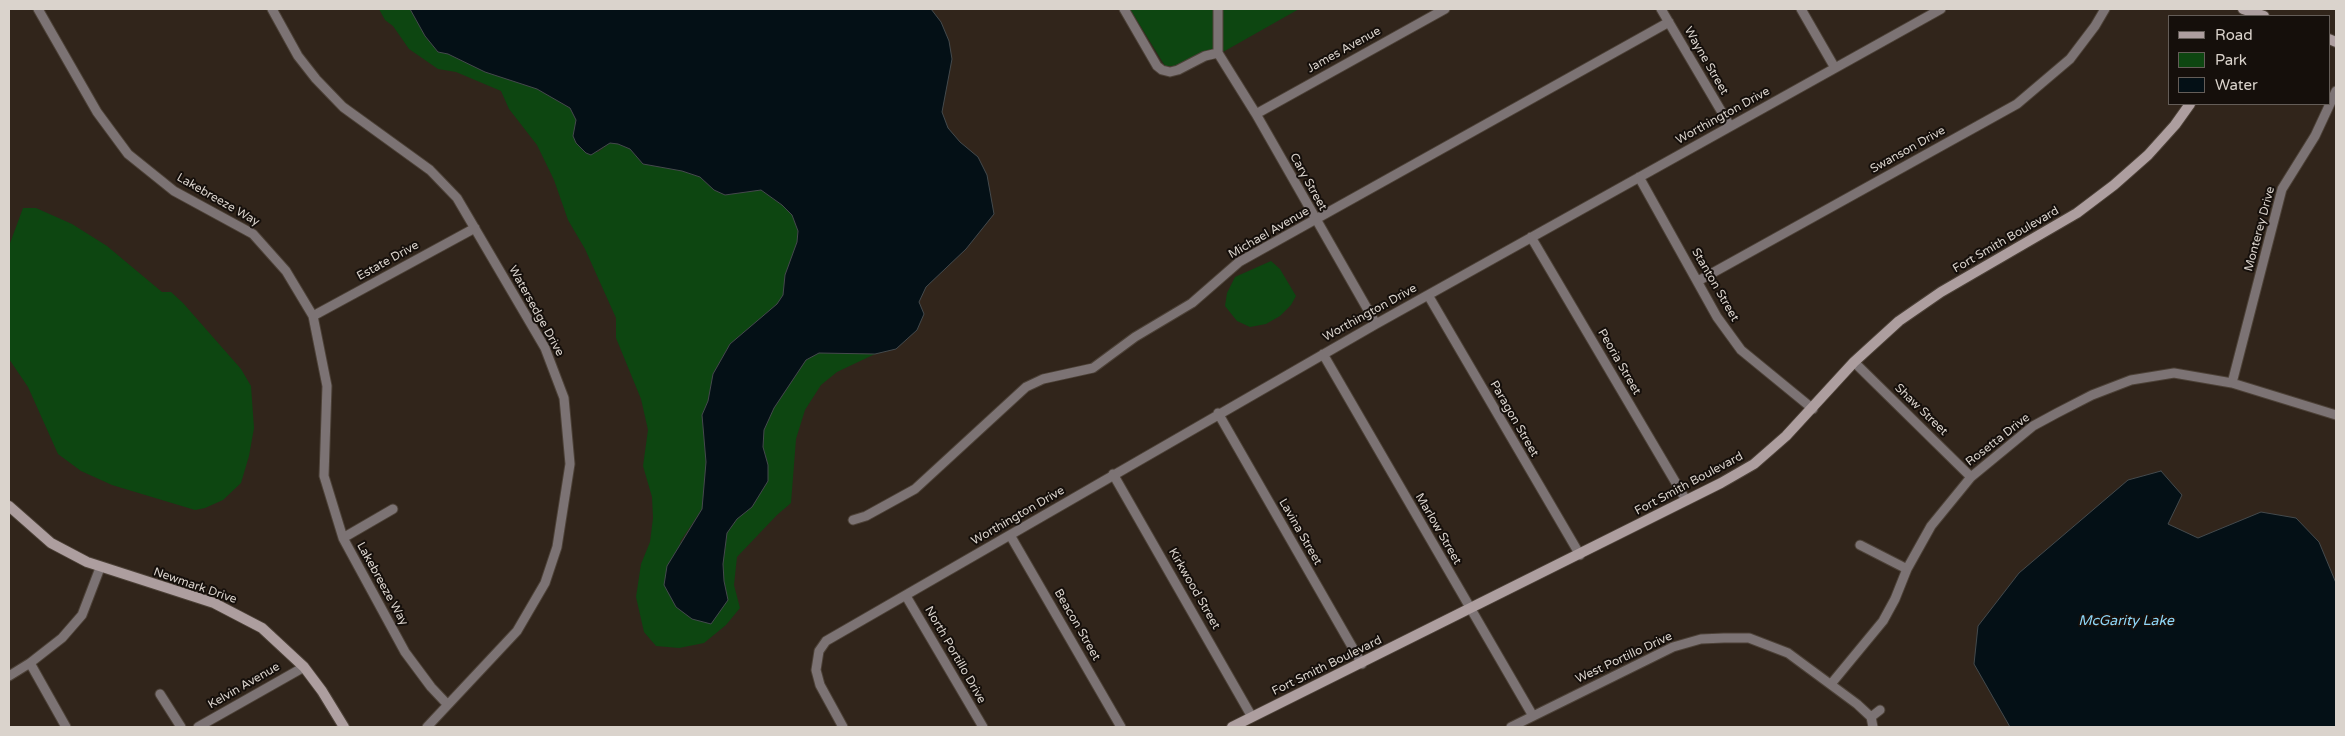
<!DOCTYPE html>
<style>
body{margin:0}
#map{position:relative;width:2345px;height:736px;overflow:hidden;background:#31251b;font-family:"Varela Round",sans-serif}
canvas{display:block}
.frame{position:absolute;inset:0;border:10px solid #dad3cc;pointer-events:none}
.legend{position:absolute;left:2168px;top:15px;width:162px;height:90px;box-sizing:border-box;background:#150f0b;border:1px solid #645d58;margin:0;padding:6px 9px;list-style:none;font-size:15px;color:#dad3cc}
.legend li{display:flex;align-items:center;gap:10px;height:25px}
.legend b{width:25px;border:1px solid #645d58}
</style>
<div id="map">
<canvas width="2345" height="736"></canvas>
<div class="frame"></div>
<ul class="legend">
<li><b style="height:6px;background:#ad9e9f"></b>Road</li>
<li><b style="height:14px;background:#0d4611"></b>Park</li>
<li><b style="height:14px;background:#041016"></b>Water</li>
</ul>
</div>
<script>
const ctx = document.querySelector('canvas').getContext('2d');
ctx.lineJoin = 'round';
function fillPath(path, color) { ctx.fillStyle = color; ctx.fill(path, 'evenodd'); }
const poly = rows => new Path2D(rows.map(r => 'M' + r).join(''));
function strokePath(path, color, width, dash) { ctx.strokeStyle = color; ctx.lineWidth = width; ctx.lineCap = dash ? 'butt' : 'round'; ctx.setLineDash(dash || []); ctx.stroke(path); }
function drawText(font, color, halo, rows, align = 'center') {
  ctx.font = font + ' "Varela Round",sans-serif'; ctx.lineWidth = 4; ctx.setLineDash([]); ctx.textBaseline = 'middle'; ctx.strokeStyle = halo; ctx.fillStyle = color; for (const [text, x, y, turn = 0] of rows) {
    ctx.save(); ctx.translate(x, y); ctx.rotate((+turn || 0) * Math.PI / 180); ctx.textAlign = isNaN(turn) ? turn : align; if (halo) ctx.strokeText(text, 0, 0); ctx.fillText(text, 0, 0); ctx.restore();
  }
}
fillPath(poly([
 [379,9,410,9,425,36,438,52,448,54,485,72,537,89,570,108,576,120,573,136,576,143,598,152,610,143,618,144,630,149,643,164,682,171,700,177,714,190,725,195,761,190,782,205,792,215,798,231,797,242,785,275,783,295,777,304,730,344,713,374,708,401,702,415,706,462,702,509,680,542,728,600,724,581,723,564,727,533,737,519,752,507,768,481,768,465,763,447,764,430,774,408,806,360,819,353,875,354,837,372,821,385,805,410,796,439,791,503,777,515,737,557,734,585,740,608,726,625,704,643,679,648,656,646,644,632,636,597,641,564,650,542,653,518,652,497,643,466,648,430,641,399,616,338,616,318,585,249,568,220,554,180,537,145,509,109,501,91,456,72,438,69,409,49,393,26,385,20],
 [1130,9,1213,9,1213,50,1203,52,1177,66,1165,66],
 [1223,9,1299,9,1223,52],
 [23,208,36,208,72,224,107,246,162,292,171,292,183,303,241,369,251,386,254,428,249,456,241,483,223,500,205,508,195,510,112,485,81,471,58,454,28,387,9,359,9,246],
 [1271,261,1280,269,1296,296,1291,305,1280,316,1266,324,1250,327,1237,321,1225,306,1227,293,1235,277]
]), '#0d4611');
const water = poly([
 [410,9,931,9,941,22,949,41,952,59,942,112,948,128,960,142,978,157,987,175,994,214,966,249,926,287,919,302,924,314,917,330,896,349,875,354,819,353,806,360,774,408,764,430,763,447,768,465,768,481,752,507,737,519,727,533,723,564,724,581,728,600,711,624,692,619,676,607,664,585,667,566,702,509,706,462,702,415,708,401,713,374,730,344,777,304,783,295,785,275,797,242,798,231,792,215,782,205,761,190,725,195,714,190,700,177,682,171,643,164,630,149,618,144,610,143,591,155,586,153,576,143,573,136,576,120,570,108,537,89,485,72,448,54,438,52,425,36,410,9],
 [2161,471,2182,495,2168,524,2198,538,2261,512,2296,518,2319,542,2336,583,2336,727,2010,727,1974,664,1978,626,2019,573,2128,480,2161,471]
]);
fillPath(water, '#041016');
strokePath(water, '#444a4d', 1);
const street = poly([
 [38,9,97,112,128,154,174,191,253,234,286,271,313,316,327,386,324,476,343,538,405,652,431,687,447,704],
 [272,9,298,56,316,79,343,107,430,170,457,198,545,348,564,398,570,464,557,547,545,583,517,631,427,727],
 [1124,9,1157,66,1162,70,1170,72,1178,70,1205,56,1218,53],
 [1218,9,1218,53],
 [1661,9,1730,126],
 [1801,9,1835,68],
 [1218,53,1256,114,1376,324],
 [1256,114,1445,9],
 [1639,177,1717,317,1741,350,1813,409],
 [1531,237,1686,500],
 [1698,281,2017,104,2070,59,2095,26,2105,9],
 [1428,295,1580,555],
 [313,316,475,228],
 [1323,354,1533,716],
 [1854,362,1971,477],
 [2232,383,2282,189,2315,136,2336,91],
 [1218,413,1362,664],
 [1113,474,1252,717],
 [853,520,866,516,915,489,1026,387,1043,379,1093,368,1135,337,1192,303,1239,262,1669,22],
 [1010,535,1121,727],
 [343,538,393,509],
 [1860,545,1907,569],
 [906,596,983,727],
 [30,663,66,727],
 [9,676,30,663,62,638,82,615,100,568],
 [1831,684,1883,621,1895,599,1907,569,1931,526,1971,477,2033,426,2057,413,2092,395,2131,380,2174,373,2232,383,2336,415],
 [160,694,181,727],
 [1871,717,1880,710],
 [198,727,304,667],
 [843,727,820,685,816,670,819,651,826,641,1376,324,1941,9],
 [1511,727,1673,647,1701,639,1724,638,1749,638,1788,653,1857,704,1871,717,1873,727]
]);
const secondary = poly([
 [2243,9,2264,16],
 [2329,39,2336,42],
 [9,506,51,543,87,562,214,603,262,628,304,667,322,691,344,727],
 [1232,727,1721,483,1754,464,1786,436,1854,362,1899,321,1941,292,2077,213,2114,185,2148,155,2175,125,2190,104]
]);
strokePath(street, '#4c4137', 11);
strokePath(secondary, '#4c4137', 12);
strokePath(street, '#7c7374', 9);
strokePath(secondary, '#ad9e9f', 10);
drawText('12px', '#dad3cc', '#150f0b', [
 ["James Avenue",1344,50,-29],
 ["Wayne Street",1706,61,60],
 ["Worthington Drive",1723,116,-29],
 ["Swanson Drive",1908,150,-29],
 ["Cary Street",1308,182,61],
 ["Lakebreeze Way",218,200,30],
 ["Monterey Drive",2260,229,-75],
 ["Michael Avenue",1269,233,-30],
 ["Fort Smith Boulevard",2006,240,-30],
 ["Estate Drive",388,261,-29],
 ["Stanton Street",1715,285,60],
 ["Watersedge Drive",536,311,61],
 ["Worthington Drive",1370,313,-29],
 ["Peoria Street",1619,362,60],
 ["Shaw Street",1921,410,44],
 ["Paragon Street",1514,419,60],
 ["Rosetta Drive",1998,440,-38],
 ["Fort Smith Boulevard",1689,484,-28],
 ["Worthington Drive",1018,516,-30],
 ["Marlow Street",1438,529,60],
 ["Lavina Street",1300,532,60],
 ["Lakebreeze Way",382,584,61],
 ["Newmark Drive",195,586,19],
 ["Kirkwood Street",1194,589,60],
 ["Beacon Street",1077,625,60],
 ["North Portillo Drive",955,655,60],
 ["West Portillo Drive",1624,658,-25],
 ["Fort Smith Boulevard",1327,666,-26],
 ["Kelvin Avenue",244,686,-30]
]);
drawText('italic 14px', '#8fd7f8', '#150f0b', [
 ["McGarity Lake",2126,621]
]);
</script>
